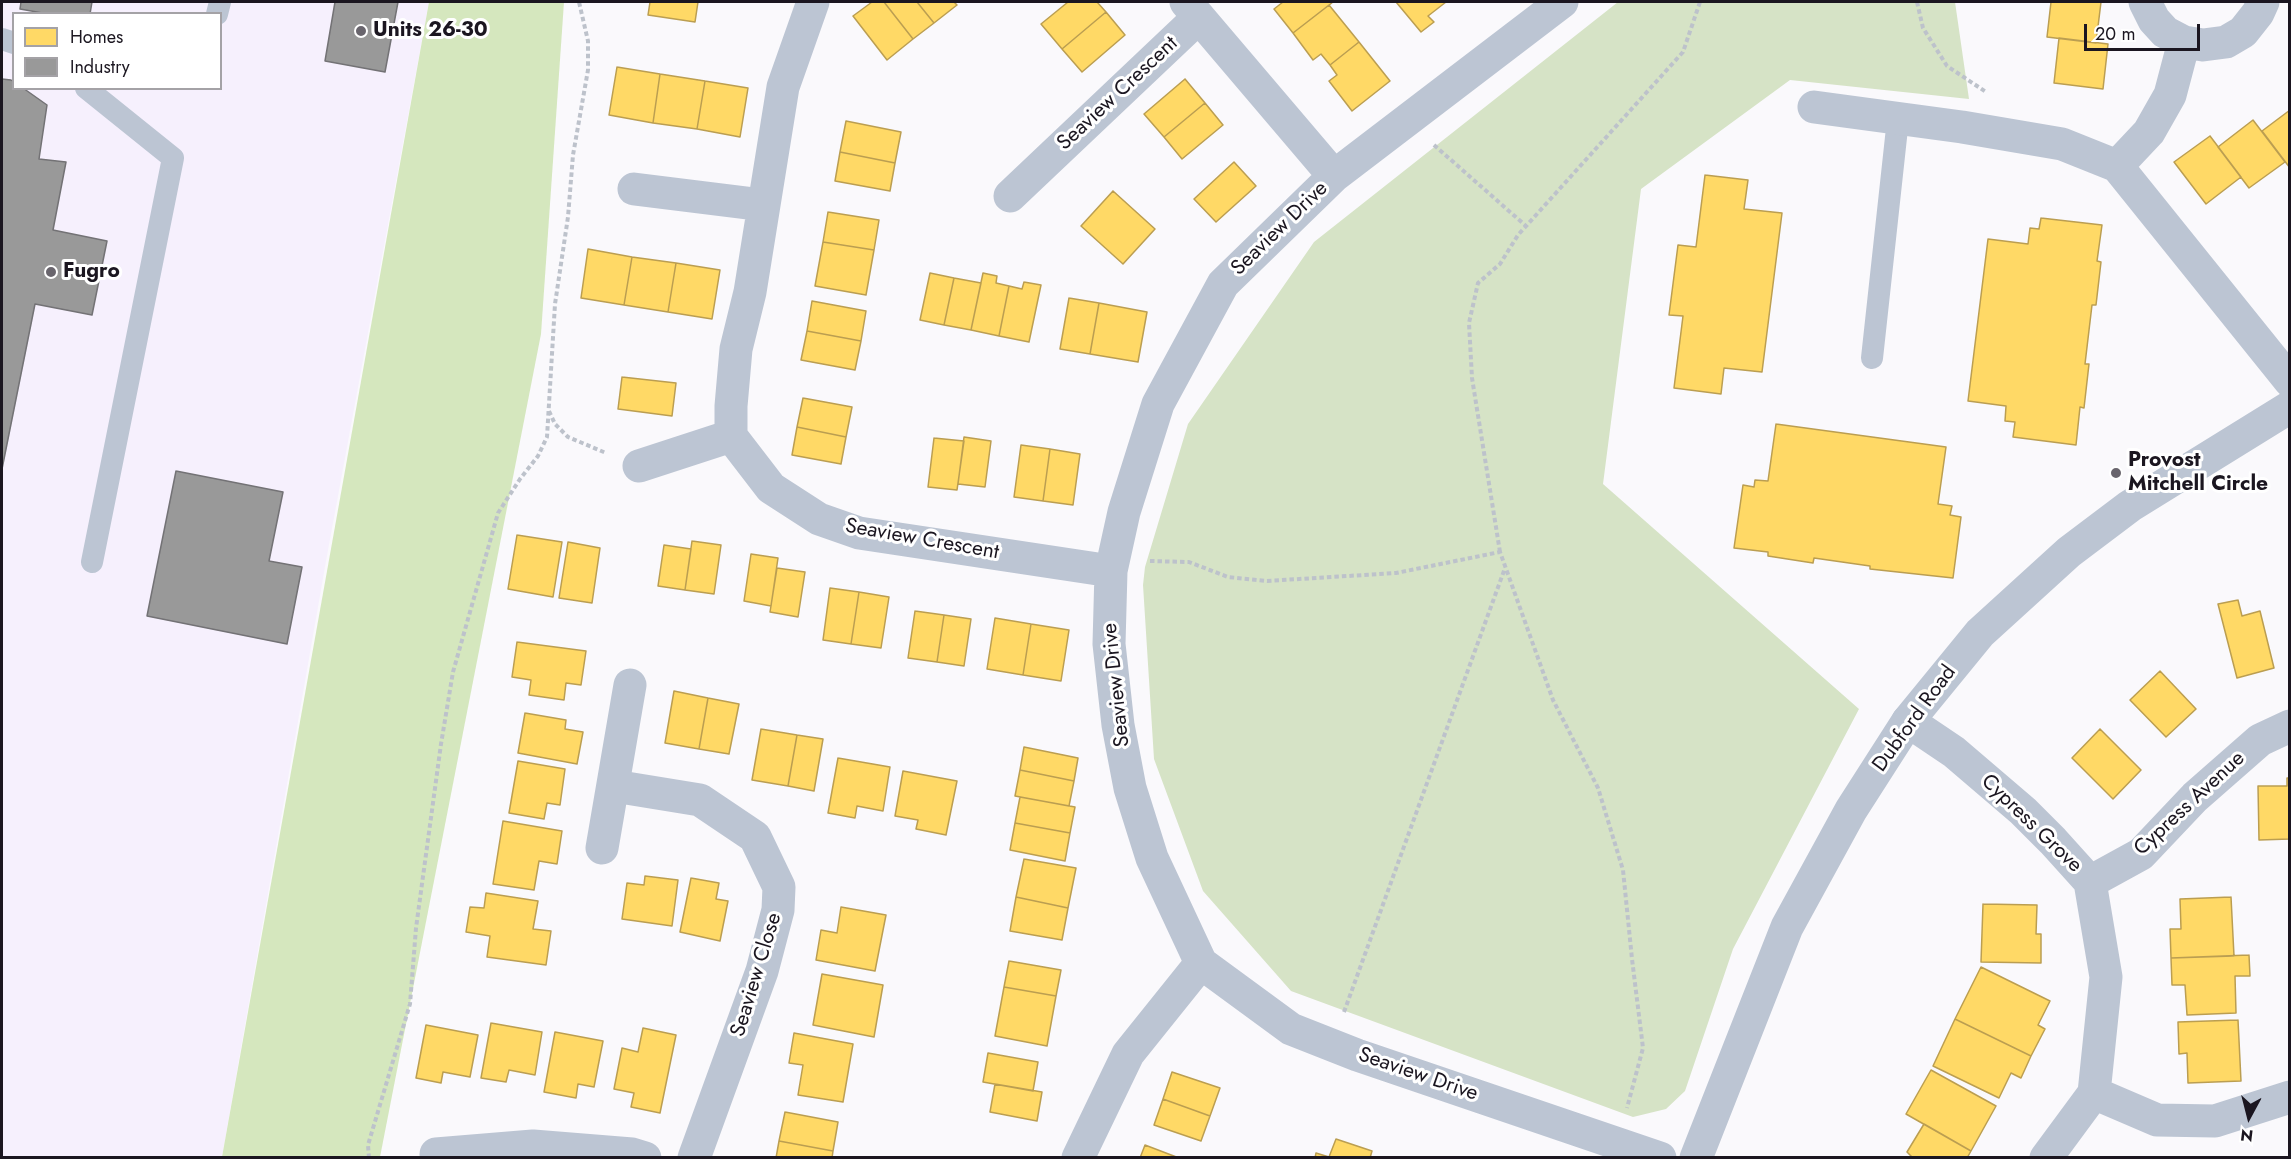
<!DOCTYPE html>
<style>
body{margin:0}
#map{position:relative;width:2291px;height:1159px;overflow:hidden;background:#faf9fc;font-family:Jost,sans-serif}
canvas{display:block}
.frame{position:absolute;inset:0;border:3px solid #1b1620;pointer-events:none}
.legend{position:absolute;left:12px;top:12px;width:210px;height:78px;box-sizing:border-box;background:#fff;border:2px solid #a4a2a6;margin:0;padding:8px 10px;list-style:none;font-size:18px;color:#1b1620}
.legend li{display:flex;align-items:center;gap:12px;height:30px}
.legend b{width:30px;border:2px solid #a4a2a6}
.north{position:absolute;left:2219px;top:1087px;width:60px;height:60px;-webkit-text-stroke:4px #fff;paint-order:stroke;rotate:187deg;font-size:16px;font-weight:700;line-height:24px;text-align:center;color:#1b1620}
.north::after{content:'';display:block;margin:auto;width:21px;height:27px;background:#1b1620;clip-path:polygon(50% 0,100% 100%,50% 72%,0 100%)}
.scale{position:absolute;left:2084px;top:24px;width:116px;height:27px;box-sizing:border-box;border:3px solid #1b1620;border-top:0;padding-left:8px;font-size:18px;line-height:21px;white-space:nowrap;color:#1b1620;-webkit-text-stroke:4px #fff;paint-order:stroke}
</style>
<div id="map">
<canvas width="2291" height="1159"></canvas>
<div class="frame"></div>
<ul class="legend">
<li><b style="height:16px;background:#ffd966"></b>Homes</li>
<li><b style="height:16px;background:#999"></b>Industry</li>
</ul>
<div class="north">N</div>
<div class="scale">20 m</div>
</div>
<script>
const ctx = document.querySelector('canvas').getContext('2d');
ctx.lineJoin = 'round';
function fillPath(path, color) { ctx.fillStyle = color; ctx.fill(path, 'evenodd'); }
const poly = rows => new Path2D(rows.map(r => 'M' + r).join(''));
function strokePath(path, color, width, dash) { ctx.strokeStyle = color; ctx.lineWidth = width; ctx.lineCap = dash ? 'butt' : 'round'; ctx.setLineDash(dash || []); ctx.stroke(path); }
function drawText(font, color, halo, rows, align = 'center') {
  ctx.font = font + ' Jost,sans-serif'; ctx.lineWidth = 6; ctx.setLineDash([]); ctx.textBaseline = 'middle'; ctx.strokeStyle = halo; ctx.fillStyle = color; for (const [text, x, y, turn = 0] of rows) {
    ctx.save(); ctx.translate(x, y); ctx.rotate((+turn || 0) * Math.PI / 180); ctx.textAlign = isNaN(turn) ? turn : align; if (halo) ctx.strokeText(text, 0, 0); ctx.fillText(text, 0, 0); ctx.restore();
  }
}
fillPath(poly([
 [2,2,429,2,326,561,222,1157,2,1158],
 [14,14,220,14,220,88,14,88]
]), '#f6f0fd');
fillPath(poly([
 [1618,2,1955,2,1969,99,1790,80,1641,189,1603,484,1859,709,1733,949,1685,1091,1666,1109,1633,1117,1291,991,1203,891,1154,759,1143,585,1145,567,1188,424,1314,242]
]), '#d6e3c6');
fillPath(poly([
 [429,2,564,2,541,334,380,1157,222,1157]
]), '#d5e7be');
const homes = poly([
 [650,2,698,2,695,22,648,15,650,2],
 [872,2,884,2,913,39,887,60,853,16,872,2],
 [884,2,917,2,934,23,913,39,884,2],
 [917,2,954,2,957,5,934,23,917,2],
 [1068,2,1097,2,1106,12,1062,49,1041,24,1068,2],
 [1283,2,1333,2,1293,33,1274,9,1283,2],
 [1396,2,1446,2,1428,16,1434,22,1421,32,1396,2],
 [2051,2,2101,2,2096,43,2047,37,2051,2],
 [1329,5,1359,42,1330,65,1321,54,1313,60,1293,33,1329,5],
 [1106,12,1125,35,1082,72,1062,49,1106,12],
 [2059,38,2108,44,2103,89,2054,83,2059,38],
 [1359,42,1390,81,1352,111,1329,81,1337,75,1330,65,1359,42],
 [617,67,660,74,653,123,609,115,617,67],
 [660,74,705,81,697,129,653,123,660,74],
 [1185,79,1205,103,1164,137,1144,114,1185,79],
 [705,81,748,88,740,137,697,129,705,81],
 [1205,103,1223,125,1182,159,1164,137,1205,103],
 [2290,110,2290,168,2262,131,2290,110],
 [2253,120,2285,162,2249,188,2218,147,2253,120],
 [846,121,901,132,895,163,840,152,846,121],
 [2210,136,2241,177,2206,204,2174,162,2210,136],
 [840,152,895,163,890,191,835,181,840,152],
 [1234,162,1256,186,1216,222,1194,199,1234,162],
 [1705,175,1748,180,1744,209,1782,213,1762,372,1724,368,1721,394,1674,388,1683,316,1669,315,1678,245,1696,247,1705,175],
 [1113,191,1155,229,1123,264,1081,226,1113,191],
 [828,212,879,220,874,250,823,242,828,212],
 [2041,218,2102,225,2097,261,2101,262,2096,305,2092,305,2085,364,2089,364,2084,408,2080,407,2076,445,2013,437,2015,422,2005,421,2006,406,1968,401,1988,239,2028,244,2030,228,2039,229,2041,218],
 [823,242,874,250,866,295,815,286,823,242],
 [588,249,632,257,624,305,581,298,588,249],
 [632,257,676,263,668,312,624,305,632,257],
 [676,263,720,270,712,319,668,312,676,263],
 [930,273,954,278,944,325,920,320,930,273],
 [983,273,997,276,996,283,1009,286,999,336,971,330,983,273],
 [954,278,981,283,971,330,944,325,954,278],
 [1024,282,1041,285,1029,342,999,336,1009,286,1022,289,1024,282],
 [1069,298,1099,303,1090,354,1060,349,1069,298],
 [812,301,866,311,861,341,807,331,812,301],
 [1099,303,1147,312,1138,362,1090,354,1099,303],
 [807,331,861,341,855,370,801,360,807,331],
 [622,377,676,383,672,416,618,409,622,377],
 [803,398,852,407,846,437,797,427,803,398],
 [1776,424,1946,447,1938,504,1952,506,1950,515,1961,517,1953,578,1870,569,1870,566,1814,558,1813,563,1768,556,1768,552,1734,548,1743,485,1754,487,1755,480,1768,481,1776,424],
 [797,427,846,437,841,464,792,455,797,427],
 [964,437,991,441,985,487,958,484,964,437],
 [934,438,964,441,957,490,928,487,934,438],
 [1021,445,1050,449,1043,501,1014,497,1021,445],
 [1050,449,1080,454,1073,505,1043,501,1050,449],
 [517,535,562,542,553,597,508,589,517,535],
 [692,541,721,545,714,594,685,590,692,541],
 [568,542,600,548,592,603,559,598,568,542],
 [664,545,691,549,685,590,658,586,664,545],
 [751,554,778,558,771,606,744,601,751,554],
 [777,568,805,572,798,617,770,612,777,568],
 [830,588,859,592,851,644,823,640,830,588],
 [859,592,889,597,881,648,851,644,859,592],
 [2238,600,2242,616,2260,611,2274,668,2237,678,2218,604,2238,600],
 [915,611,944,615,937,662,908,658,915,611],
 [944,615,971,619,964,666,937,662,944,615],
 [995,618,1031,624,1023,675,987,669,995,618],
 [1031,624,1069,630,1061,681,1023,675,1031,624],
 [517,642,586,651,581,685,566,683,564,700,529,695,531,680,512,677,517,642],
 [2160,671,2196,709,2166,737,2130,700,2160,671],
 [674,691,708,698,699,749,665,743,674,691],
 [708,698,739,704,729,754,699,749,708,698],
 [525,713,566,720,565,729,583,732,577,764,518,753,525,713],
 [761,729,797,735,788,786,752,780,761,729],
 [2100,729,2141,770,2113,799,2072,758,2100,729],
 [797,735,823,739,814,791,788,786,797,735],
 [1024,747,1078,758,1074,781,1020,770,1024,747],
 [838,758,890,767,883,811,857,806,855,818,828,813,838,758],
 [518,761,565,769,560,805,547,803,544,819,509,813,518,761],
 [1020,770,1074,781,1069,806,1015,796,1020,770],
 [903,771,957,781,946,835,916,829,918,820,895,816,903,771],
 [2287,778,2290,778,2290,839,2259,840,2258,786,2287,786,2287,778],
 [1020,797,1075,807,1070,833,1015,823,1020,797],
 [503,821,562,831,557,864,539,861,534,890,493,884,503,821],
 [1015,823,1070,833,1065,861,1010,850,1015,823],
 [1024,859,1076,868,1068,908,1016,897,1024,859],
 [645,876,678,880,672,926,622,919,627,883,644,885,645,876],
 [691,878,719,883,716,899,728,901,720,941,680,932,691,878],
 [486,893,538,901,533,929,551,931,546,965,487,957,490,936,466,932,470,907,484,908,486,893],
 [1016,897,1068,908,1062,940,1010,931,1016,897],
 [2231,897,2234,956,2171,958,2170,929,2181,929,2180,899,2231,897],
 [1983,904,2037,905,2036,934,2041,934,2041,963,1981,962,1983,904],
 [841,907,886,915,875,971,816,960,821,930,837,933,841,907],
 [2249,955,2250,976,2235,976,2236,1013,2187,1015,2185,985,2172,985,2171,958,2249,955],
 [1009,961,1061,970,1056,996,1004,987,1009,961],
 [1981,967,2050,1001,2038,1025,2045,1029,2031,1056,1955,1019,1981,967],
 [822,974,883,985,874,1037,813,1025,822,974],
 [1004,987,1056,996,1047,1046,995,1036,1004,987],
 [1955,1019,2031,1056,2021,1078,2011,1073,1999,1098,1933,1066,1955,1019],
 [2238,1020,2241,1081,2188,1083,2187,1053,2179,1054,2178,1022,2238,1020],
 [491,1023,542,1032,535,1075,509,1070,506,1082,481,1078,491,1023],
 [426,1025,478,1035,470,1077,443,1072,441,1083,416,1078,426,1025],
 [643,1028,676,1035,660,1113,631,1107,634,1093,614,1089,622,1048,638,1052,643,1028],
 [555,1032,603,1041,594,1087,578,1084,576,1098,544,1092,555,1032],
 [794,1033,853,1044,843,1102,798,1095,803,1065,789,1063,794,1033],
 [988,1053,1038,1062,1033,1091,983,1082,988,1053],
 [1931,1070,1996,1106,1971,1151,1906,1114,1931,1070],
 [1172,1072,1220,1088,1210,1116,1163,1099,1172,1072],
 [995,1084,1042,1092,1037,1121,990,1112,995,1084],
 [1163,1099,1210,1116,1201,1141,1154,1125,1163,1099],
 [785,1112,838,1122,833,1151,779,1141,785,1112],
 [1924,1124,1971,1151,1967,1158,1913,1158,1907,1152,1924,1124],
 [1336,1139,1372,1151,1370,1158,1315,1158,1316,1153,1329,1157,1336,1139],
 [779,1141,833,1151,832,1158,776,1158,779,1141],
 [1145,1145,1179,1158,1140,1158,1145,1145]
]);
fillPath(homes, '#ffd966');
strokePath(homes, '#bb9e51', 1.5);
const industry = poly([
 [21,2,92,2,90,14,48,14,20,9,21,2],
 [335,2,398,2,385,72,325,61,335,2],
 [2,79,11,80,14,82,14,88,23,88,47,105,39,159,66,162,53,230,107,241,92,315,35,304,2,469,2,79],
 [176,471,283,492,269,561,302,567,287,644,147,616,176,471]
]);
fillPath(industry, '#999');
strokePath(industry, '#737275', 1.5);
strokePath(poly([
 [1917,2,1923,28,1947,66,1986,92],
 [1434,145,1526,226],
 [549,411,555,424,568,437,606,453],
 [1500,552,1472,378,1469,323,1478,283,1500,264,1518,235,1683,52,1700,2],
 [1150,561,1189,562,1228,577,1267,581,1396,573,1500,552,1553,700,1598,788,1623,870,1632,959,1643,1048,1627,1108],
 [1344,1012,1505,568],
 [369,1158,368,1145,410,1004,416,928,441,744,453,672,498,513,520,479,538,456,547,437,555,304,568,217,573,155,588,70,588,41,579,2]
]), '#bdc2cb', 4, [4.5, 3]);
strokePath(poly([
 [217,14,220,2],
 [2,39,14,43],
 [86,88,173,158,92,562],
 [1872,358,1898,119]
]), '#bcc5d3', 22);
strokePath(poly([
 [813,2,783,87,750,292,736,349,731,406,731,436,771,488,819,519,859,533,1111,571],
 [1186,2,1334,176],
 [1562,2,1334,176,1223,284,1158,404,1124,512,1111,571,1109,644,1118,725,1130,788,1152,858,1201,963,1291,1029,1357,1055,1660,1158],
 [2145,2,2154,20,2165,32,2184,42,2203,45,2226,42,2243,32,2258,13,2263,2],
 [1814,107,1962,127,2062,144,2117,166,2290,381],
 [2117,166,2149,132,2170,95,2184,42],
 [634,189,763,205],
 [1010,196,1199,17],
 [639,466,731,436],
 [1908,721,1954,752,2023,811,2053,841,2090,882,2106,977,2094,1093,2046,1158],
 [614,786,700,800,755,837,779,887,778,910,762,971,694,1158],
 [602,848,630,685],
 [2090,882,2141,854,2195,797,2260,740,2290,726],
 [2094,1093,2157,1120,2215,1121,2290,1097],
 [436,1154,533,1146,632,1154,645,1158],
 [1078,1158,1128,1054,1201,963]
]), '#bcc5d3', 33);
strokePath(poly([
 [1696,1158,1787,927,1851,810,1908,721,1980,633,2069,552,2130,506,2290,407]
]), '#bcc5d3', 33);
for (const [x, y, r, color] of [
 [361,31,6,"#69656d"],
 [51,272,6,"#69656d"],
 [2116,473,6,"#69656d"]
]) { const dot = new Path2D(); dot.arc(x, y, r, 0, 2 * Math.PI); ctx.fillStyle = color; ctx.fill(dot); strokePath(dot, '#fff', 2); }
drawText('bold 21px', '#1b1620', '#fff', [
 ["Units 26-30",373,31],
 ["Fugro",63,272],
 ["Provost",2128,461],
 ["Mitchell Circle",2128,485]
], 'left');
drawText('21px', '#1b1620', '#fff', [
 ["Seaview Crescent",1118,94,-43],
 ["Seaview Drive",1280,229,-44],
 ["Seaview Crescent",922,540,10],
 ["Seaview Drive",1117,685,-96],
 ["Dubford Road",1915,719,-54],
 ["Cypress Avenue",2190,804,-43],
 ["Cypress Grove",2031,824,44],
 ["Seaview Close",757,975,-73],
 ["Seaview Drive",1418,1075,19]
]);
</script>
